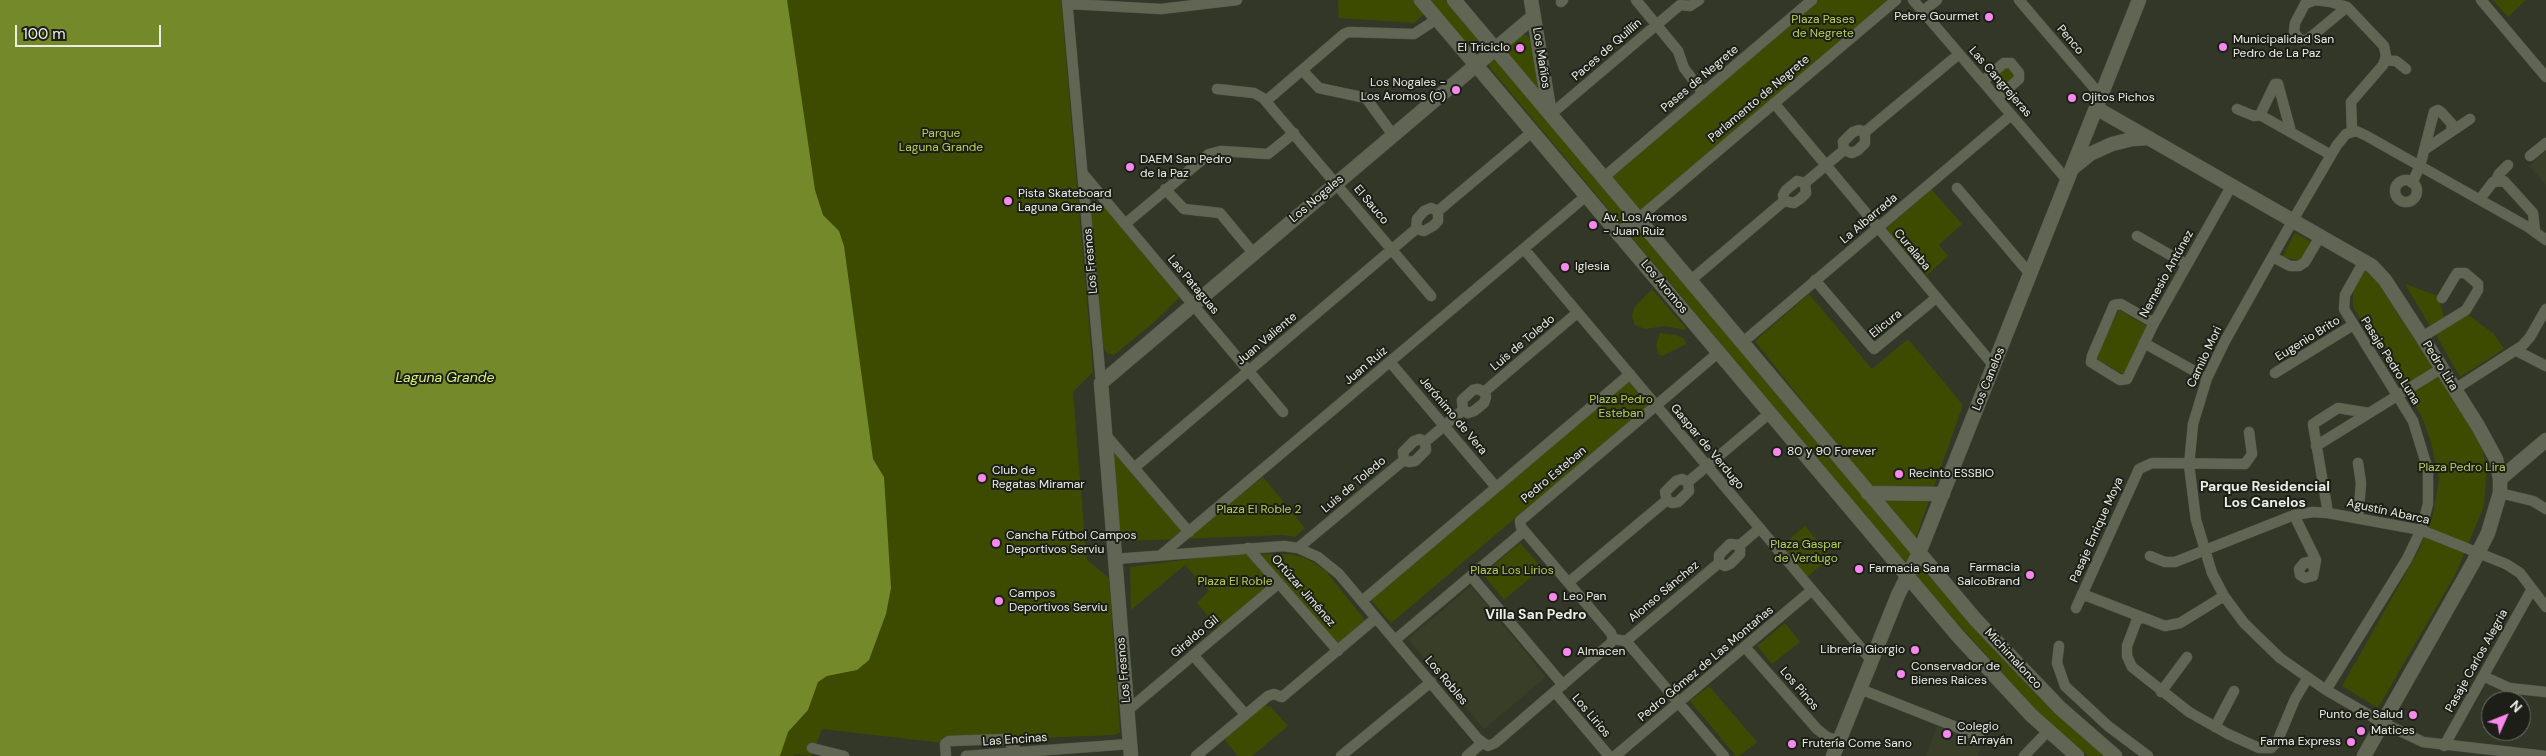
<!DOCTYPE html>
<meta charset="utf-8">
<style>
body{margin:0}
#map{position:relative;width:2546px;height:756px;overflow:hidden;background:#333728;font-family:"DM Sans",sans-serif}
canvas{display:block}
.north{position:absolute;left:2481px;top:691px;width:50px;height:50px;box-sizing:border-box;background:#1c1e17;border:1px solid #6f7169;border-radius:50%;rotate:46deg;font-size:14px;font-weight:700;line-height:20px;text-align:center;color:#ebeee4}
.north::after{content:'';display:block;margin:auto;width:18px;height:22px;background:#f788ec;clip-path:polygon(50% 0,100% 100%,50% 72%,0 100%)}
.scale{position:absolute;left:15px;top:25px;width:146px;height:22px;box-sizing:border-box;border:2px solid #ebeee4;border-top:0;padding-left:6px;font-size:15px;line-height:18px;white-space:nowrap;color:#ebeee4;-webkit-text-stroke:4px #1c1e17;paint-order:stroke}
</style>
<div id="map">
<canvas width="2546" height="756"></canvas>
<div class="north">N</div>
<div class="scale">100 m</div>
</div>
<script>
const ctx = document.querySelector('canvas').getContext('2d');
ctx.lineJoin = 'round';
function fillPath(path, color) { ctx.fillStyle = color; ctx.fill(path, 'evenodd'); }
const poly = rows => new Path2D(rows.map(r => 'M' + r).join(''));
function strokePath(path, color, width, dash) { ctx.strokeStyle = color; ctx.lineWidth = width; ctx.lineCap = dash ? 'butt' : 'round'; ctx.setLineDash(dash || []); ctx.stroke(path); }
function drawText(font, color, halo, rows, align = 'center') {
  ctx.font = font + ' "DM Sans",sans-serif'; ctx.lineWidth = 4; ctx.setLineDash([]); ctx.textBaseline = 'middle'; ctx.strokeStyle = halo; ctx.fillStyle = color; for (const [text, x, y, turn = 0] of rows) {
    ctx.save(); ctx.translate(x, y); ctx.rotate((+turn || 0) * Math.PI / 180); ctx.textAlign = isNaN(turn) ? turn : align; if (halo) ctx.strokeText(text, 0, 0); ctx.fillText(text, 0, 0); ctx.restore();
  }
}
fillPath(poly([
 [2546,151,2546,185,2529,166],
 [1471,586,1546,677,1484,729,1408,639],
 [1937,726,1983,742,1977,756,1926,756]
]), '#383e28');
fillPath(poly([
 [0,0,1061,0,1093,372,1073,392,1080,480,1087,560,1109,578,1120,732,1115,735,935,742,822,729,812,756,795,754,794,756,0,756],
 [1338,0,1414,0,1425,13,1414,23,1339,18],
 [1427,0,1445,0,1479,40,1470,53],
 [1819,0,1891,0,1638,213,1609,178],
 [2493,0,2526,0,2508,17],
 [1522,35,1527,35,1532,43,1539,86,1536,88,1506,51,1506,48],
 [1494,58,1898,537,2110,756,2088,756,2036,710,1923,585,1491,69,1488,63],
 [2007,66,2016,78,2002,90,1992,78],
 [1931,189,1962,224,1939,245,1948,256,1927,275,1886,229],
 [1103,205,1106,206,1180,297,1152,324,1114,355,1107,353,1103,346,1091,214,1096,207],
 [2295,233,2311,242,2303,257,2298,260,2282,257],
 [2364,270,2370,271,2472,428,2482,448,2487,466,2484,506,2456,573,2378,708,2342,686,2419,550,2432,519,2439,480,2431,442,2421,415,2353,307,2353,291],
 [2405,284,2438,296,2444,317,2430,326],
 [1652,289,1686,328,1685,330,1666,326,1645,329,1635,325,1632,317,1634,308],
 [1809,294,1872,369,1908,339,1963,405,1914,543,1755,341],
 [2119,310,2147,326,2126,371,2122,374,2098,360,2097,354],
 [2467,314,2494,334,2504,349,2460,377,2435,333],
 [1660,333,1676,335,1684,339,1686,344,1662,356,1659,355,1656,345],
 [1627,379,1648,406,1391,623,1370,599],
 [1112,445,1189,536,1263,477,1305,528,1295,537,1283,535,1124,541,1119,534],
 [1805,526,1831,557,1807,577,1781,547],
 [1520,543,1542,568,1504,600,1483,574],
 [1290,554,1306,558,1325,570,1365,620,1336,647,1281,581,1219,629,1197,603,1209,591,1185,565,1131,610,1130,567,1221,555],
 [1785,623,1800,642,1772,664,1757,646],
 [1709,686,1757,742,1739,756,1736,756,1690,701],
 [1263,705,1271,707,1288,726,1252,756,1238,756,1224,739]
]), '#3d4b00');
fillPath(poly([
 [0,0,787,0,815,190,823,215,839,231,844,246,873,459,884,477,891,588,886,614,869,660,857,670,827,676,818,682,808,710,788,732,780,756,0,756]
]), '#74892a');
const street = poly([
 [1067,0,1101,383],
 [1636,0,1678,51,1684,68,1703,93],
 [1913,0,2067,180],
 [2019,0,2101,96],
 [2481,0,2546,77],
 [1561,2,1563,0],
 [1069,4,1161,9,1237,0],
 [1680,5,1690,6,1699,0],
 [2347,7,2307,40,2300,40,2294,32,2295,23,2305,4,2315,0,2331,2,2347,7,2384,46,2386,56,2383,65,2351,102,2352,131],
 [1923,11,1937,0],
 [2385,60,2396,61,2406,69],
 [1302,70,1319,88,1366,98,1393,135],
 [1983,81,2004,63,2011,63,2019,73,2019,79,1997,98],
 [1217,89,1254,93,1263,98,1431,296],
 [1266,101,1344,34,1349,32,1414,34,1437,19],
 [1774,103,1994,366],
 [2237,109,2254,116,2260,115,2331,155],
 [1550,115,1680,5],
 [2260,115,2275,84,2278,84,2291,132],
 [1865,132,1959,54],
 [1844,150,1852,153,1858,150,1865,143,1865,132],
 [1844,150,1843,142,1853,132,1859,130,1865,132],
 [2424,150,2470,119],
 [2530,156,2546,143],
 [1084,175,1283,412],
 [1604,177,1812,0],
 [2496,180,2499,174,2508,165],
 '2395 191a11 11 0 1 1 22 0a11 11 0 1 1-22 0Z',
 [1805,183,1844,150],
 [2412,183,2420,166,2434,112,2438,110,2442,113,2452,124,2451,131],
 [1957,188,2030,274],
 [1165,189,1184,209,1220,213,1254,254],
 [2480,199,2493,182,2504,181,2533,213,2535,231],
 [1784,201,1783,195,1786,190,1797,181,1805,183],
 [1784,201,1794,203,1800,199,1806,193,1805,183],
 [1438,211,1532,132],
 [1639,218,1896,0],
 [1125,224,1209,154,1221,151,1268,154,1294,133],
 [1416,229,1424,231,1433,226,1438,221,1438,211],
 [1416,229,1417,219,1424,211,1431,208,1438,211],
 [2137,236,2186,264],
 [2546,240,2528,227,2365,135,2356,131,2346,134,2337,145,2293,220,2225,341,2207,378,2193,424,2189,465,2196,520,2212,573,2224,596,2244,623,2280,658,2326,690,2383,723,2423,742,2546,756],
 [1524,249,1872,661],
 [2273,257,2290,266,2299,266,2305,262,2321,235],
 [1691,280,1784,201],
 [1815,280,1874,349,1936,298],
 [2154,323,2121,304,2114,305,2092,356,2091,362,2120,380,2127,379,2154,323,2232,185],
 [2422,337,2466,310,2478,290,2478,284,2465,273,2457,273,2442,298],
 [1743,342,2011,115],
 [2144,343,2207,378],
 [2517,351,2546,366],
 [1390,362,1496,487],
 [2275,373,2353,325],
 [2455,389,2522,346,2530,337,2546,309],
 [1484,392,1577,313],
 [1463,410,1462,400,1473,390,1478,389,1484,392],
 [1463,410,1468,413,1474,411,1484,403,1486,397,1484,392],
 [1105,434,1189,532],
 [1425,442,1463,410],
 [2316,446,2442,368],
 [1404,460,1403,452,1414,441,1420,439,1425,442],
 [1404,460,1409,462,1415,461,1426,450,1425,442],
 [1134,468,1416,229],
 [1688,482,1771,412],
 [2500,493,2533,501,2546,509],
 [1667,500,1665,492,1676,481,1682,479,1688,482],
 [1667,500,1672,503,1678,502,1689,491,1688,482],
 [2328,513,2313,424,2338,408,2369,413],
 [2294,515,2316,560,2313,576,2305,578,2300,575,2299,569,2304,563,2309,562,2313,566],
 [2358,518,2361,483,2358,463],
 [1740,545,1760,528],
 [1248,548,1338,651],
 [1298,548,1404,460],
 [1161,555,1586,196],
 [2150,556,2165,562,2175,562,2294,515,2313,512,2328,513,2421,530,2506,564,2520,573,2546,607],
 [1115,559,1284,546,1298,548,1318,557,1339,574,1478,739,1488,746,1495,743,1610,644,1613,639],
 [1719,563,1725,566,1730,564,1740,554,1740,545],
 [1719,563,1719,555,1730,544,1740,545],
 [1471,576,1563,685],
 [1569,582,1667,500],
 [2082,594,2165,626,2180,623,2224,596],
 [1362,601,1630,374],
 [2076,608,2139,469,2152,463,2245,464,2252,454,2249,432],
 [2138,617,2127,646,2127,656,2132,667,2189,712,2228,734,2259,748,2271,748,2277,742,2295,699,2307,679],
 [1613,639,1611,633,1521,527,1520,521,1719,352],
 [1613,639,1626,641,1724,756],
 [1395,640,1524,531],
 [1626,641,1719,563],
 [2059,646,2057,663,2065,686,2108,726,2148,756],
 [1745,647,1817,729,1827,737,1839,741],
 [1193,655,1245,714],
 [2483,676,2509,688,2546,692],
 [1860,689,1979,736],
 [2326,690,2407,559,2421,530,2428,504,2428,470,2413,421,2344,309,2345,295,2364,261],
 [1555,692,1609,756],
 [2161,692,2187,657],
 [1128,710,1279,583],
 [2215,727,2234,691],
 [2444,746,2532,589],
 [812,748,844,756],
 [946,756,945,744,949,741,1006,739,1018,752],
 [966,756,1130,744],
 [1196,756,1268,696,1274,694,1282,697,1376,618],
 [1341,756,1431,682],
 [1467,756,1482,743],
 [1615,756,1812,590],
 [2024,756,2048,731]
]);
const secondary = poly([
 [1421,0,1958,636,2031,715,2077,756],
 [1454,0,1976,620,2060,708,2115,756],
 [1531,0,1550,114],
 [2096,108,2372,266,2385,280,2422,337,2478,426,2496,459,2500,479,2500,493,2488,533,2473,563,2364,756],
 [2074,167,2090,154,2112,144,2132,139,2149,138],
 [1619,235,1639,218],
 [2500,479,2546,440],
 [1868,493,1943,494],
 [1131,756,1101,383,1534,16],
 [1833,756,1898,595,1919,553,2139,0]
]);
strokePath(street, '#515547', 11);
strokePath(secondary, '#515547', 15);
strokePath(street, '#616654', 10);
strokePath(secondary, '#616654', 14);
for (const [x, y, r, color] of [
 [1989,17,5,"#f788ec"],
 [2223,47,5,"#f788ec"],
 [1520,48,5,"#f788ec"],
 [1456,90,5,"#f788ec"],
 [2072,98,5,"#f788ec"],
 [1130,167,5,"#f788ec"],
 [1008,201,5,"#f788ec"],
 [1593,225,5,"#f788ec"],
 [1565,267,5,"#f788ec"],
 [1777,452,5,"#f788ec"],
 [1899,474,5,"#f788ec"],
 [982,478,5,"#f788ec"],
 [996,543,5,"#f788ec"],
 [1859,569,5,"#f788ec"],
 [2030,575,5,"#f788ec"],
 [1553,597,5,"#f788ec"],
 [999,601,5,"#f788ec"],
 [1915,650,5,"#f788ec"],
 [1567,652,5,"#f788ec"],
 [1901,674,5,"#f788ec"],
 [2413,715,5,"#f788ec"],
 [2361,731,5,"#f788ec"],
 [1947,734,5,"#f788ec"],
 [2351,742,5,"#f788ec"],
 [1792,744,5,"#f788ec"]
]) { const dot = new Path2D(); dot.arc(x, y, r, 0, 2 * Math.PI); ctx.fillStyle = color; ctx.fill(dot); strokePath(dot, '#1c1e17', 2); }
drawText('12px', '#ebeee4', '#1c1e17', [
 ["Pebre Gourmet",1979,17,"right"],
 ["Municipalidad San",2233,40],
 ["Pedro de La Paz",2233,54],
 ["El Triciclo",1510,48,"right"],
 ["Los Nogales -",1446,83,"right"],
 ["Los Aromos (O)",1446,97,"right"],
 ["Ojitos Pichos",2082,98],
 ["DAEM San Pedro",1140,160],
 ["de la Paz",1140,174],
 ["Pista Skateboard",1018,194],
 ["Laguna Grande",1018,208],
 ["Av. Los Aromos",1603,218],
 ["- Juan Ruiz",1603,232],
 ["Iglesia",1575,267],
 ["80 y 90 Forever",1787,452],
 ["Club de",992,471],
 ["Regatas Miramar",992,485],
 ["Recinto ESSBIO",1909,474],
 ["Cancha Fútbol Campos",1006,536],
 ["Deportivos Serviu",1006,550],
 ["Farmacia",2020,568,"right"],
 ["SalcoBrand",2020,582,"right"],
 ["Farmacia Sana",1869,569],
 ["Campos",1009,594],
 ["Deportivos Serviu",1009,608],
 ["Leo Pan",1563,597],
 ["Librería Giorgio",1905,650,"right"],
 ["Almacen",1577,652],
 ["Conservador de",1911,667],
 ["Bienes Raices",1911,681],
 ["Punto de Salud",2403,715,"right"],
 ["Colegio",1957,727],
 ["El Arrayán",1957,741],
 ["Matices",2371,731],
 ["Farma Express",2341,742,"right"],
 ["Frutería Come Sano",1802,744]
], 'left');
drawText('12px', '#b4d157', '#1c1e17', [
 ["Plaza Pases",1823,20],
 ["de Negrete",1823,34],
 ["Parque",941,134],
 ["Laguna Grande",941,148],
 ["Plaza Pedro",1621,400],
 ["Esteban",1621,414],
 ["Plaza Pedro Lira",2462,468],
 ["Plaza El Roble 2",1259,510],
 ["Plaza Gaspar",1806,545],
 ["de Verdugo",1806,559],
 ["Plaza Los Lirios",1512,571],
 ["Plaza El Roble",1235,582]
]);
drawText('12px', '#ebeee4', '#1c1e17', [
 ["Penco",2070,40,50],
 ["Paces de Quillín",1607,50,-41],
 ["Los Mañíos",1541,58,81],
 ["Pases de Negrete",1700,79,-40],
 ["Las Cangrejeras",2000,82,49],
 ["Parlamento de Negrete",1759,99,-40],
 ["Los Nogales",1317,199,-40],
 ["El Sauco",1371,205,50],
 ["La Albarrada",1869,219,-40],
 ["Curalaba",1912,250,50],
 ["Los Fresnos",1091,261,-95],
 ["Nemesio Antúnez",2167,274,-61],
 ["Las Pataguas",1193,285,50],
 ["Los Aromos",1664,287,50],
 ["Elicura",1886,324,-39],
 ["Juan Valiente",1267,339,-40],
 ["Eugenio Brito",2308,339,-32],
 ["Luís de Toledo",1523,343,-40],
 ["Camilo Mori",2205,357,-65],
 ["Pasaje Pedro Luna",2390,361,58],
 ["Juan Ruiz",1366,366,-40],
 ["Pedro Lira",2440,366,58],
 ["Los Canelos",1989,379,-68],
 ["Jerónimo de Vera",1453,416,50],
 ["Gaspar de Verdugo",1707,447,50],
 ["Pedro Esteban",1554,475,-40],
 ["Luis de Toledo",1354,485,-40],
 ["Agustín Abarca",2388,512,12],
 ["Pasaje Enrique Moya",2097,530,-66],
 ["Ortúzar Jiménez",1303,591,49],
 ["Alonso Sánchez",1664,592,-40],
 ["Giraldo Gil",1195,637,-40],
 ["Michimalonco",2013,659,47],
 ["Pasaje Carlos Alegria",2477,661,-61],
 ["Pedro Gómez de Las Montañas",1706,664,-40],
 ["Los Fresnos",1124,670,-95],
 ["Los Robles",1446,681,50],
 ["Los Pinos",1799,689,49],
 ["Los Lirios",1591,716,50],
 ["Las Encinas",1015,740,-4]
]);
drawText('italic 14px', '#d5f47a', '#1c1e17', [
 ["Laguna Grande",445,378]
]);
drawText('bold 14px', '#ebeee4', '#1c1e17', [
 ["Parque Residencial",2265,487],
 ["Los Canelos",2265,503],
 ["Villa San Pedro",1536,615]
]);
</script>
